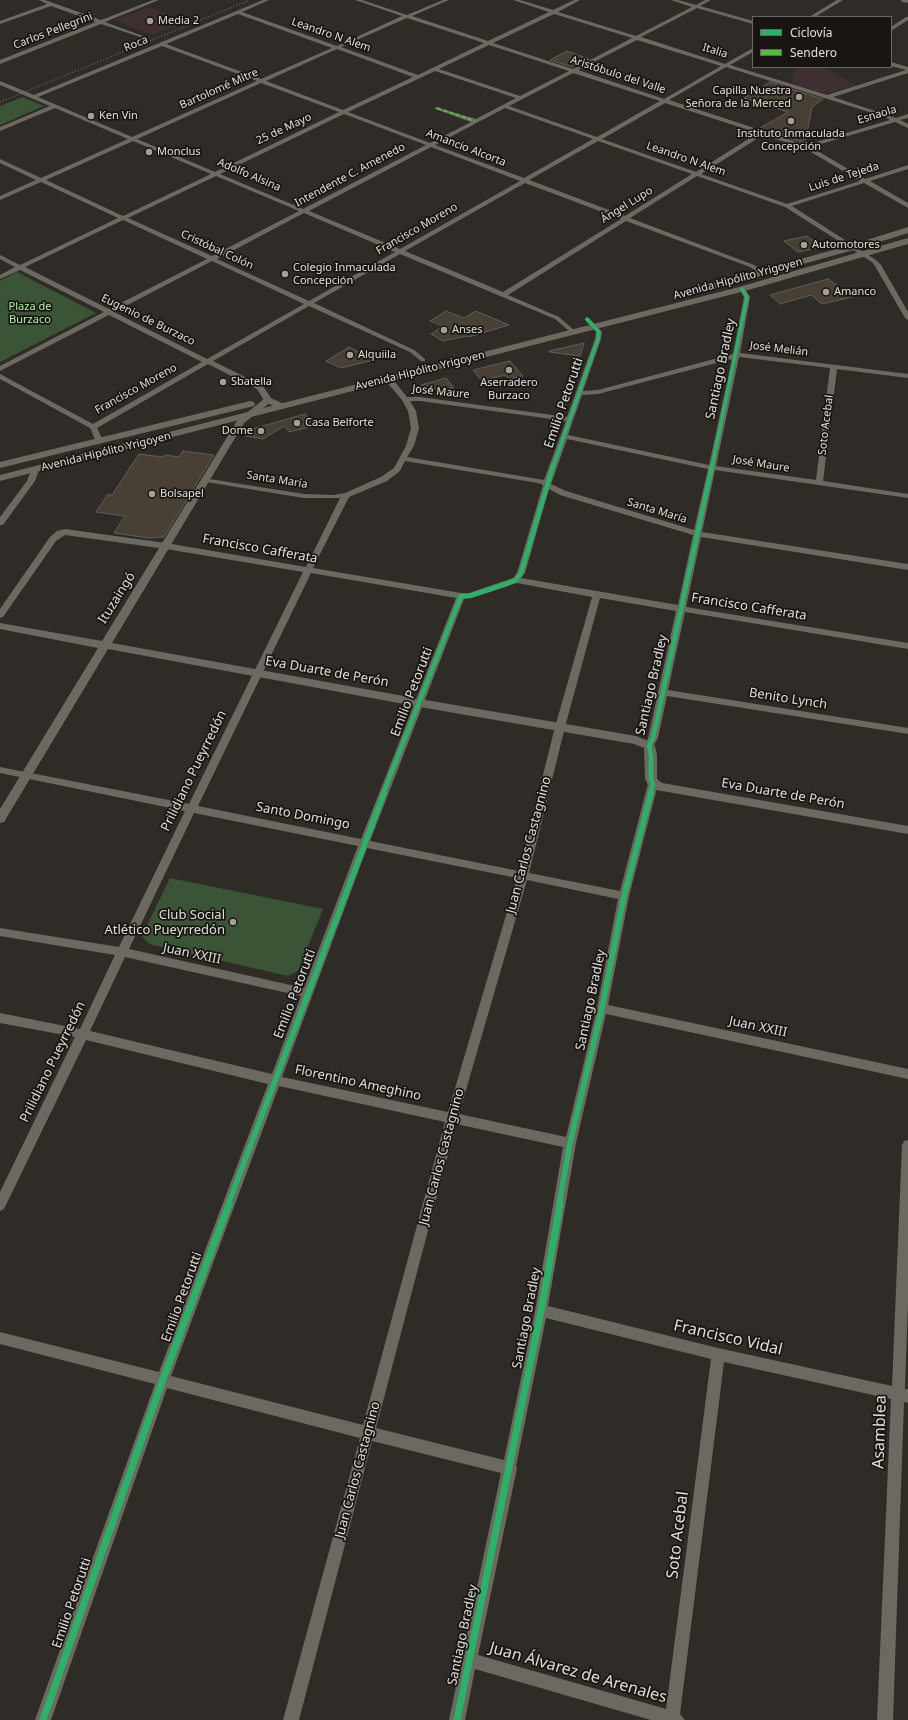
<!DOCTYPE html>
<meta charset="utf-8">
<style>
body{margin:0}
#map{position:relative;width:908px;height:1720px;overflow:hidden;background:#2f2c28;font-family:"Noto Sans",sans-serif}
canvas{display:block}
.legend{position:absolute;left:752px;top:16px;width:140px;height:52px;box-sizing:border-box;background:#181512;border:1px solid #686562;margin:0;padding:5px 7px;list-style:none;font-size:12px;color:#e1ded9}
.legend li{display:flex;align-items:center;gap:8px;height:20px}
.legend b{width:20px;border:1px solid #686562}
</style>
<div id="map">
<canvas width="908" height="1720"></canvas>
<ul class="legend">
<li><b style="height:5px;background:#2db169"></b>Ciclovía</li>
<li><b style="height:5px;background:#58b947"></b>Sendero</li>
</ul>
</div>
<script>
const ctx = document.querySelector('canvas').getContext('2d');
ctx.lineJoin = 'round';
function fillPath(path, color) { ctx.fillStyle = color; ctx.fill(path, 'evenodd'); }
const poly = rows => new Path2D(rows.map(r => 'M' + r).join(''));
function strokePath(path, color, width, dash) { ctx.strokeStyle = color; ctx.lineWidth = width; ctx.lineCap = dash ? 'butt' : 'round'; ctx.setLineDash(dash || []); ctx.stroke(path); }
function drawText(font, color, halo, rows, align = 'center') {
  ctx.font = font + ' "Noto Sans",sans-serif'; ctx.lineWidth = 3.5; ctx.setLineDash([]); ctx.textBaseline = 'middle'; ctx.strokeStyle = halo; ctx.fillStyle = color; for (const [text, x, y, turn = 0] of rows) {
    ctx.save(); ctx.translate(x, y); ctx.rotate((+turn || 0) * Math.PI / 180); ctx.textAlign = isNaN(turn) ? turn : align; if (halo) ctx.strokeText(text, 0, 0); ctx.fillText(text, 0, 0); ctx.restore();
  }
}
fillPath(poly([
 [149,7,187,21,152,35,114,20],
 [795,67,822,67,856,85,825,94,792,84]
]), '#3f2e32');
fillPath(poly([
 [22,97,44,106,0,125,0,106],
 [17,272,96,313,0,362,0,281],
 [170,878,323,909,298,971,288,976,149,944,142,936]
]), '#3b5435');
const building = poly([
 [567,51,589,59,572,67,550,60,567,51],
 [770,82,823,99,812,107,805,143,760,128,788,112,744,98,770,82],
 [807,236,822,247,798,252,784,241,807,236],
 [828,279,852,297,822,304,811,295,780,304,770,295,828,279],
 [446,311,464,318,476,311,509,325,468,337,467,336,443,341,431,334,443,326,430,321,446,311],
 [584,343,580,356,549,352,549,351,584,343],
 [349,347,374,360,341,368,326,361,349,347],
 [510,361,523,376,509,379,505,375,482,381,473,370,510,361],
 [446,378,454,388,422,389,421,385,446,378],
 [305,414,314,426,289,432,284,426,263,439,245,436,252,429,305,414],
 [183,451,214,455,164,537,148,538,114,533,125,516,96,512,108,494,112,495,139,454,163,457,165,455,179,457,183,451]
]);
fillPath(building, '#484034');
strokePath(building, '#605d5a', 1);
fillPath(poly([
 [39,0,45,0,101,20,153,0,159,0,105,22,143,36,143,38,101,24,0,64,0,60,96,22,51,6,0,24,0,21,47,4,39,0],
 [263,0,269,0,242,12,337,46,402,16,355,0,362,0,407,15,443,0,449,0,412,16,488,41,549,12,513,0,520,0,553,10,574,0,580,0,558,12,636,36,692,7,671,0,678,0,696,5,705,0,711,0,700,6,753,21,753,24,697,8,641,37,725,64,753,48,753,52,730,65,827,95,906,70,891,66,891,62,908,67,908,73,833,97,896,118,908,114,908,118,900,120,908,124,908,128,895,122,811,147,865,179,908,165,908,169,870,181,908,203,908,208,864,183,792,206,876,260,881,265,908,312,908,320,905,318,875,266,872,262,785,207,697,176,630,218,754,265,765,272,765,274,761,274,750,267,626,221,508,295,559,317,575,331,576,332,573,334,555,319,400,254,314,303,414,350,425,359,425,361,421,361,410,352,309,306,213,361,263,386,271,398,284,404,284,408,278,408,265,402,257,389,208,364,97,428,103,440,99,442,96,442,90,428,0,379,0,374,93,424,202,362,109,315,0,371,0,366,104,312,20,270,0,279,0,275,15,267,0,259,0,255,20,265,118,218,41,182,0,200,0,196,36,180,0,163,0,159,41,178,128,139,55,108,0,131,0,127,50,106,0,85,0,81,34,95,263,0],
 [238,14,332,48,261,79,166,44,238,14],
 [554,14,632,38,573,69,493,43,554,14],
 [407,18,484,43,418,75,341,47,407,18],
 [637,40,721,66,664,99,578,70,637,40],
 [489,45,569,71,520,96,439,69,489,45],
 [162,46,257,81,132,137,38,97,162,46],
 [337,49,413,77,343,110,266,81,337,49],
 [726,67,885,117,890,120,806,145,669,100,726,67],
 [435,71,516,98,476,119,435,107,435,109,471,122,430,143,348,112,435,71],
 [573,73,660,101,597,137,509,106,573,73],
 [261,83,339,112,215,172,137,139,261,83],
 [665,103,758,133,696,172,602,139,665,103],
 [505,108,593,139,524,178,435,145,505,108],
 [344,114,426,145,303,209,220,174,344,114],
 [763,135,804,148,860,181,787,204,701,174,763,135],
 [133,141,211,174,123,216,46,180,133,141],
 [598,141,692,174,625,216,529,180,598,141],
 [431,147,520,181,400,249,309,211,431,147],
 [216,176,299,211,212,256,128,218,216,176],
 [525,183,621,219,503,292,405,251,525,183],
 [304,213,395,252,309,301,217,259,304,213],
 [123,220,207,259,109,309,25,267,123,220],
 [212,261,304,304,207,359,114,312,212,261],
 [837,0,843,0,815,17,809,17,837,0],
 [906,17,908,17,908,20,891,31,891,27,906,17],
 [742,287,744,288,750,297,740,353,908,374,908,378,837,369,823,481,908,494,908,498,715,470,702,532,908,564,908,570,701,537,686,607,908,643,908,649,685,612,668,690,908,728,908,734,667,696,658,738,652,748,646,748,644,746,648,738,676,611,600,598,565,727,529,873,620,891,648,784,653,780,656,781,658,784,629,896,608,1005,908,1069,908,1079,606,1014,576,1143,548,1306,718,1348,892,1386,902,1145,904,1141,908,1140,908,1303,905,1389,908,1389,908,1403,904,1402,893,1720,877,1720,891,1399,724,1362,680,1714,685,1720,651,1720,475,1669,465,1720,449,1720,501,1473,372,1441,299,1720,283,1720,360,1438,167,1388,51,1720,35,1720,155,1384,0,1344,0,1332,159,1372,268,1084,86,1040,4,1209,0,1211,0,1192,75,1037,0,1023,0,1013,80,1029,115,955,0,936,0,928,119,947,185,811,0,773,0,767,189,804,303,572,166,549,65,535,56,541,3,617,0,618,0,609,50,537,57,531,65,529,166,543,306,567,340,498,304,498,206,482,202,480,203,478,304,494,333,495,345,493,381,477,394,468,406,446,411,428,408,411,402,400,384,379,388,377,391,377,407,397,420,397,567,417,595,339,596,332,585,320,585,318,589,318,602,332,601,339,583,391,598,390,733,354,744,297,739,289,742,287],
 [739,357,830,368,816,480,716,466,739,357],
 [732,359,709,465,568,435,582,395,598,394,732,359],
 [410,401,420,401,566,421,544,480,407,457,414,446,419,428,416,411,410,401],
 [567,439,708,469,694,530,566,491,551,484,567,439],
 [405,461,538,483,543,485,517,573,513,578,469,593,461,593,313,568,349,497,387,481,400,471,405,461],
 [549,489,560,495,693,535,678,605,521,578,525,573,549,489],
 [311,573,456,598,361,839,198,806,311,573],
 [517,583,592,597,555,727,519,871,370,841,464,599,472,598,517,583],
 [194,813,358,846,304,988,129,949,194,813],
 [367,848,517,878,448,1112,282,1077,367,848],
 [527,880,618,899,597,1008,566,1137,459,1114,527,880],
 [125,957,301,996,272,1074,90,1031,125,957],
 [279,1086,445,1122,363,1425,171,1376,279,1086],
 [456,1124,563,1147,535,1311,504,1460,376,1428,456,1124],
 [546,1318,711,1359,666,1709,478,1655,517,1468,516,1466,546,1318],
 [32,468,38,468,39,470,35,481,3,525,0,525,0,517,27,481,32,468]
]), '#6c6961');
fillPath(poly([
 [268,397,271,398,272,400,271,402,244,423,112,643,420,699,636,736,653,743,655,746,657,755,657,779,662,783,908,826,908,834,656,790,649,787,645,779,644,748,634,744,420,707,108,649,4,822,0,823,0,809,98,648,0,629,0,623,102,641,237,421,265,398,268,397]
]), '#6c6961');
fillPath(poly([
 [901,0,908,0,908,3,902,2,901,0],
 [908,227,908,233,857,249,695,294,689,294,687,292,689,290,851,245,908,227],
 [908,238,908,244,745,291,0,481,0,475,739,287,908,238],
 [250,401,254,402,255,404,254,406,0,468,0,462,250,401]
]), '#6d695f');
strokePath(poly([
 [0,102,250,0]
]), '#65625d', 1.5, [1, 2]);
strokePath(poly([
 [437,108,475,121]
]), '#58b947', 2, [4.5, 2]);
strokePath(poly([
 [553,467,598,339,599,332,587,319],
 [712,467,747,297,742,289]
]), '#2db169', 3.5);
strokePath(poly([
 [383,794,461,596,469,596,506,584,516,580,521,573,553,466],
 [650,794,653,784,651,779,651,755,649,746,653,738,712,466]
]), '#2db169', 4.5);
strokePath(poly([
 [228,1205,384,793],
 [559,1205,570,1143,602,1008,624,896,651,793]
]), '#2db169', 5.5);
strokePath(poly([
 [43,1720,163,1379,229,1204],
 [457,1720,541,1311,560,1204]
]), '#2db169', 7);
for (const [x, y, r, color] of [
 [150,21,4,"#a3a09b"],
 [799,97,4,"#a3a09b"],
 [91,116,4,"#a3a09b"],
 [791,121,4,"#a3a09b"],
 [149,152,4,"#a3a09b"],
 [804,245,4,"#a3a09b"],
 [285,274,4,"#a3a09b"],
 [826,292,4,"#a3a09b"],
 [444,330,4,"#a3a09b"],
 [350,355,4,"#a3a09b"],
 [509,370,4,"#a3a09b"],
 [223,382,4,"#a3a09b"],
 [297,423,4,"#a3a09b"],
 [261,431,4,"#a3a09b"],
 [152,494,4,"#a3a09b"],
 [233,922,4,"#a3a09b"]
]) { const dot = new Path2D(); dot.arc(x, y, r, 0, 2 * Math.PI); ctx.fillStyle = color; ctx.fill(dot); strokePath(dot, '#181512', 1.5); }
drawText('11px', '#e1ded9', '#181512', [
 ["Media 2",158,21],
 ["Capilla Nuestra",791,91,"right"],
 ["Señora de la Merced",791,104,"right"],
 ["Ken Vin",99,116],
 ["Instituto Inmaculada",791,134,"center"],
 ["Concepción",791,147,"center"],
 ["Monclus",157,152],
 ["Automotores",812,245],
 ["Colegio Inmaculada",293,268],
 ["Concepción",293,281],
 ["Amanco",834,292],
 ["Anses",452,330],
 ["Alquiila",358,355],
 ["Sbatella",231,382],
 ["Aserradero",509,383,"center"],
 ["Burzaco",509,396,"center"],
 ["Casa Belforte",305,423],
 ["Dome",253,431,"right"],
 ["Bolsapel",160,494]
], 'left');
drawText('11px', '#e1ded9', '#181512', [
 ["Carlos Pellegrini",53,31,-21],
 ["Leandro N Alem",331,35,19],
 ["Roca",136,44,-23],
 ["Italia",715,51,17],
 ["Aristóbulo del Valle",618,75,18],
 ["Bartolomé Mitre",219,89,-24],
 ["Esnaola",877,115,-17],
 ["25 de Mayo",284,129,-25],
 ["Amancio Alcorta",466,148,21],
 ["Leandro N Alem",686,159,19],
 ["Adolfo Alsina",249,175,23],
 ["Intendente C. Amenedo",350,175,-28],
 ["Luis de Tejeda",844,177,-18],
 ["Ángel Lupo",627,205,-32],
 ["Francisco Moreno",417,229,-30],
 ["Cristóbal Colón",217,250,25],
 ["Avenida Hipólito Yrigoyen",738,279,-15],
 ["Eugenio de Burzaco",148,320,26],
 ["José Melián",779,349,7],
 ["Avenida Hipólito Yrigoyen",420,371,-14],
 ["Francisco Moreno",136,389,-29],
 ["José Maure",441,392,6],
 ["Soto Acebal",826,425,-83],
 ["Avenida Hipólito Yrigoyen",106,452,-14],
 ["José Maure",761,464,9],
 ["Santa María",277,480,9],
 ["Santa María",657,511,17]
]);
drawText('11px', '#b3f1a7', '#181512', [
 ["Plaza de",30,307],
 ["Burzaco",30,320]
]);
drawText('13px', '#e1ded9', '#181512', [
 ["Santiago Bradley",721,369,-78],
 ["Emilio Petorutti",564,403,-71],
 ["Francisco Cafferata",260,549,10],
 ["Ituzaingó",117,598,-58],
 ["Francisco Cafferata",749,607,9],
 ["Eva Duarte de Perón",327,672,10],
 ["Santiago Bradley",652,685,-77],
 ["Emilio Petorutti",412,692,-69],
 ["Benito Lynch",788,699,9],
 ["Prilidiano Pueyrredón",194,771,-64],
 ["Eva Duarte de Perón",783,794,10],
 ["Santo Domingo",303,816,11],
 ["Juan Carlos Castagnino",529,845,-75],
 ["Juan XXIII",192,954,12],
 ["Emilio Petorutti",295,994,-69],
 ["Santiago Bradley",591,1000,-78],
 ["Juan XXIII",758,1027,12],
 ["Prilidiano Pueyrredón",53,1062,-64],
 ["Florentino Ameghino",358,1083,12],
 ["Juan Carlos Castagnino",442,1157,-75],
 ["Emilio Petorutti",182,1297,-70],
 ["Santiago Bradley",527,1318,-79],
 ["Juan Carlos Castagnino",358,1470,-75],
 ["Emilio Petorutti",72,1603,-71],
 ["Santiago Bradley",463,1635,-78]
]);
drawText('13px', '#e1ded9', '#181512', [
 ["Club Social",225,915],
 ["Atlético Pueyrredón",225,930]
], 'right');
drawText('16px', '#e1ded9', '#181512', [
 ["Francisco Vidal",728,1338,13],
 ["Asamblea",880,1432,-88],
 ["Soto Acebal",678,1535,-83],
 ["Juan Álvarez de Arenales",578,1673,16]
]);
</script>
